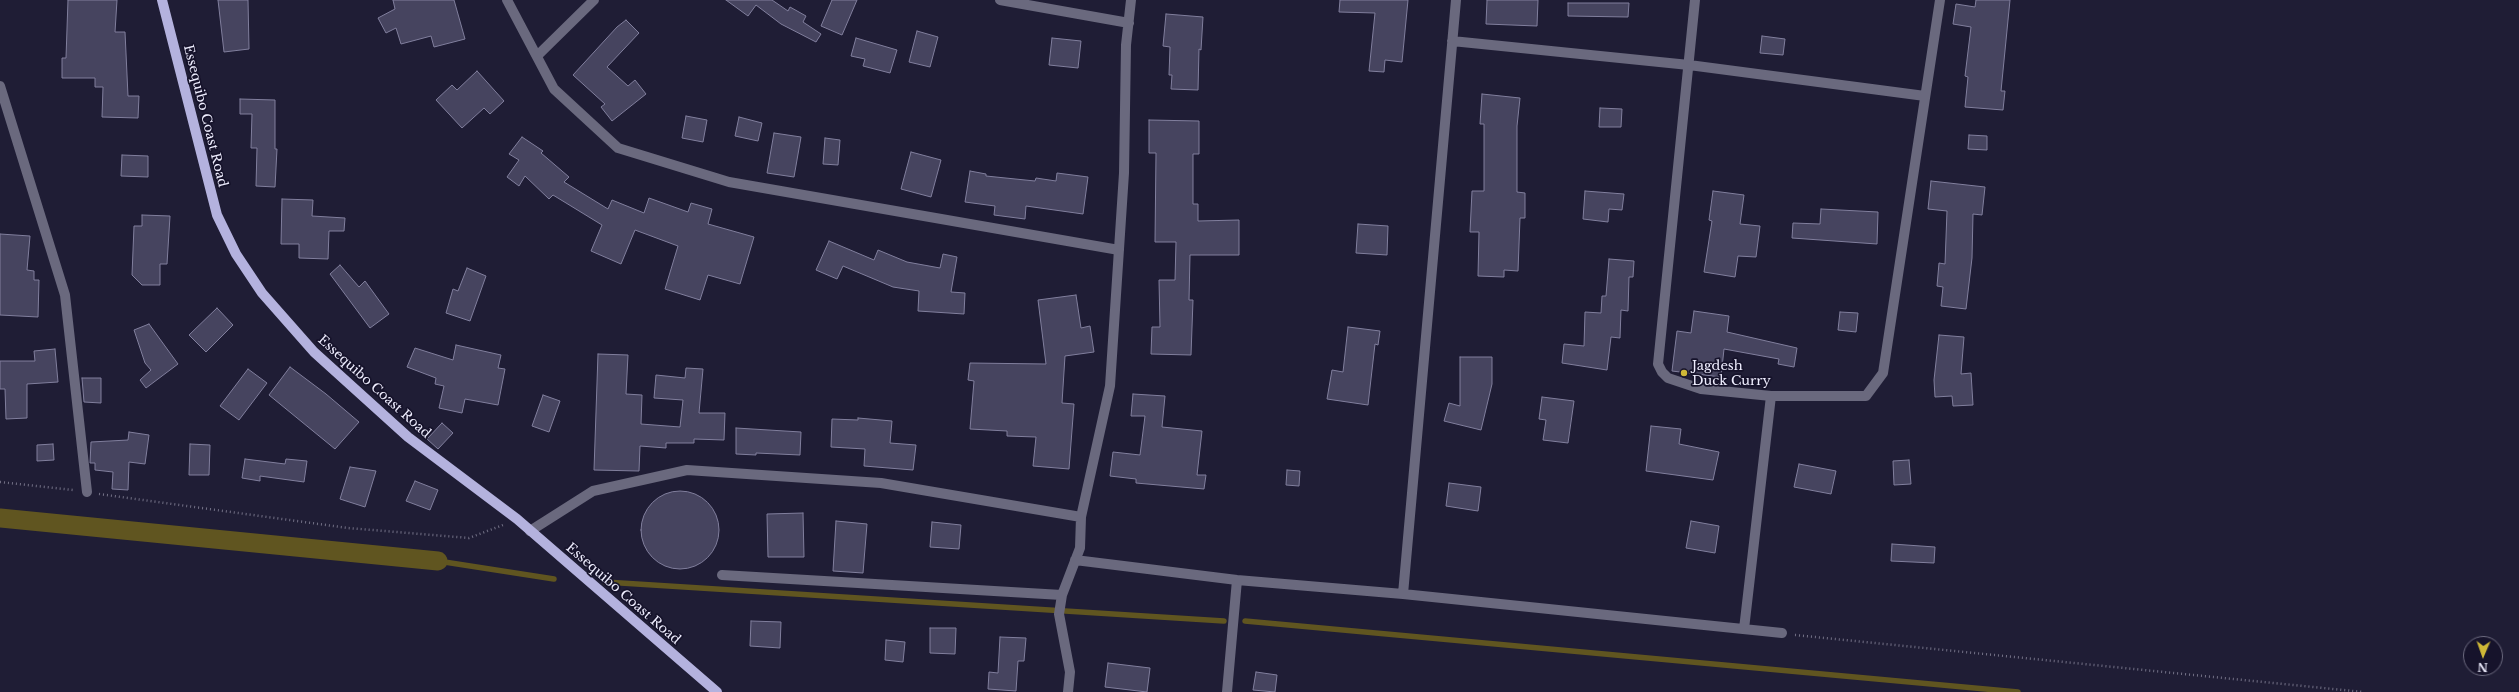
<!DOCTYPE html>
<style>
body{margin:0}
#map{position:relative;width:2519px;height:692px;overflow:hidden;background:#1f1d35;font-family:"Libre Baskerville",serif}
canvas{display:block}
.north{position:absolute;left:2463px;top:636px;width:40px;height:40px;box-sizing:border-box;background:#16132b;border:1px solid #6c6a7f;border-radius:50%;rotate:182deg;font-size:11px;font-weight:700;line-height:16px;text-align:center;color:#eeedfe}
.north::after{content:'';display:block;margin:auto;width:14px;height:18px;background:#cfb837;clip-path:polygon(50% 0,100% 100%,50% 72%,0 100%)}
</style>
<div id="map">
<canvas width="2519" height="692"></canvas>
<div class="north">N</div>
</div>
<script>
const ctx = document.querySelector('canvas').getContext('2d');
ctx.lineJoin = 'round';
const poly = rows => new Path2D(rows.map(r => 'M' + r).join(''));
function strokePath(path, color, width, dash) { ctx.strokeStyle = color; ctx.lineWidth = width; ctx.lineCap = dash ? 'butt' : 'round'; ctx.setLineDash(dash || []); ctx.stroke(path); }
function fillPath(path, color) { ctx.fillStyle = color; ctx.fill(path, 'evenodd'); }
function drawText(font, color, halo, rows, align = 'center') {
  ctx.font = font + ' "Libre Baskerville",serif'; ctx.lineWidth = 3.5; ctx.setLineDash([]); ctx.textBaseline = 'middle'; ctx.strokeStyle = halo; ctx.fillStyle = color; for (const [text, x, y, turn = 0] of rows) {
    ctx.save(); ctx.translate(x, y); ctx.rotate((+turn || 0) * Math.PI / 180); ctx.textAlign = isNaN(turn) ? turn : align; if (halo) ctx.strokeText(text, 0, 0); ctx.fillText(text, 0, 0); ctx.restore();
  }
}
strokePath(poly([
 [438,561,554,579],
 [605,582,1224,621],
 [1245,621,2018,692]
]), '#605520', 5.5);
strokePath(poly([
 [0,518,438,561]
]), '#605520', 19);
const building = poly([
 [68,0,117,0,115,32,125,32,128,96,139,96,138,118,102,117,103,87,95,87,95,78,62,78,62,58,66,58,68,0],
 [218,0,248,0,249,49,224,52,218,0],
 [393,0,454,0,465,39,434,47,431,36,401,44,396,28,386,33,378,18,395,9,393,0],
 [726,0,772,0,788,11,790,7,806,16,803,22,821,34,816,42,781,24,756,5,748,16,726,0],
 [832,0,857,0,842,35,821,26,832,0],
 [1340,0,1408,0,1402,62,1385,60,1384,72,1369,71,1375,13,1339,12,1340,0],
 [1487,0,1538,0,1537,26,1486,24,1487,0],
 [1976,0,2010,0,2001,91,2005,91,2003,110,1965,107,1968,77,1965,76,1971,27,1953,24,1956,4,1975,7,1976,0],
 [1568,3,1629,3,1628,17,1568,16,1568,3],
 [1166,14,1203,17,1201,50,1199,49,1198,90,1171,89,1172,75,1169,75,1170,47,1163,46,1166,14],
 [626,20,639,33,607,67,628,86,635,80,646,94,612,121,601,107,605,104,573,75,617,27,626,20],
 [917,31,938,37,930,67,909,62,917,31],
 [1762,36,1785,39,1783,55,1760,53,1762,36],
 [856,38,897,50,890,73,863,66,865,59,851,56,856,38],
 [1052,38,1081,41,1078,68,1049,65,1052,38],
 [477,71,504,101,490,114,484,108,462,128,436,100,452,85,457,90,477,71],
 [1482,94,1520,98,1517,126,1517,192,1525,193,1525,218,1520,218,1518,271,1504,270,1504,277,1478,276,1479,232,1470,232,1472,191,1484,191,1484,124,1480,124,1482,94],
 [240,99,275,100,275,149,277,149,275,187,256,186,257,148,251,148,252,114,240,114,240,99],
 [1600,108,1622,109,1621,127,1599,127,1600,108],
 [686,116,707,120,703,142,682,138,686,116],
 [739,117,762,123,758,141,735,136,739,117],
 [1149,120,1199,121,1199,154,1193,154,1193,204,1198,204,1198,221,1239,220,1239,255,1190,255,1189,300,1193,300,1191,355,1151,354,1152,327,1160,327,1159,280,1175,280,1176,242,1155,242,1156,153,1149,153,1149,120],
 [774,133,801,137,794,177,767,173,774,133],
 [1969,135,1987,136,1987,150,1968,149,1969,135],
 [522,137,543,151,541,153,569,177,564,182,608,209,612,200,644,213,649,198,688,212,691,203,712,209,708,224,754,237,740,284,708,275,700,300,665,289,678,246,635,230,621,264,591,251,602,225,553,195,549,199,525,176,519,186,507,177,519,160,509,154,522,137],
 [825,138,840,140,838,165,823,164,825,138],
 [911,152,941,160,931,197,901,189,911,152],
 [122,155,148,156,148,177,121,176,122,155],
 [970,171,986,174,986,176,1035,181,1036,178,1056,181,1057,173,1088,177,1083,214,1026,206,1025,219,994,215,995,206,965,202,970,171],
 [1931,181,1985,187,1982,215,1973,214,1972,258,1966,309,1941,306,1943,287,1937,286,1939,263,1945,264,1947,211,1928,209,1931,181],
 [1585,191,1624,194,1622,210,1609,209,1608,222,1583,219,1585,191],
 [1713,191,1744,195,1740,224,1760,226,1756,257,1738,256,1735,277,1704,272,1712,221,1709,220,1713,191],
 [282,199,313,200,312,216,345,218,344,231,329,231,328,259,299,258,299,244,281,244,282,199],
 [1821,209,1878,212,1877,244,1792,238,1793,223,1820,224,1821,209],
 [142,215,170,216,167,264,160,264,160,285,142,285,132,275,134,226,142,226,142,215],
 [1358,224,1388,226,1387,255,1356,253,1358,224],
 [0,234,30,236,27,270,34,271,34,280,39,280,38,317,0,315,0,234],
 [829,241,874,260,878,250,907,262,940,268,943,254,957,257,951,292,965,293,964,314,918,311,919,291,893,287,843,266,837,279,816,270,829,241],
 [1609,259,1634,261,1633,277,1629,277,1628,311,1621,310,1620,338,1611,337,1607,370,1562,363,1564,344,1584,346,1585,312,1601,313,1602,296,1606,296,1609,259],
 [340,265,359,287,365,281,389,314,370,328,330,274,340,265],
 [467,268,486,276,470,321,446,313,453,289,458,291,467,268],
 [1076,295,1081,328,1090,326,1094,352,1065,356,1062,403,1074,404,1069,469,1033,466,1036,437,1007,436,1007,431,970,429,974,381,968,380,970,363,1046,364,1038,300,1076,295],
 [217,308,233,325,206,352,189,335,217,308],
 [1694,311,1729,316,1727,332,1797,348,1794,367,1778,364,1779,359,1724,349,1721,377,1672,371,1677,331,1691,333,1694,311],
 [1840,312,1858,313,1856,332,1838,330,1840,312],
 [149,324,178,364,146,388,140,380,151,370,145,363,134,330,149,324],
 [1348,327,1380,331,1378,345,1375,344,1368,405,1327,399,1332,370,1343,372,1348,327],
 [1939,335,1964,337,1961,374,1971,373,1973,405,1953,406,1952,396,1935,397,1934,380,1939,335],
 [456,345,501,355,498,368,505,369,498,405,465,399,462,413,439,408,444,386,435,384,436,378,407,367,415,348,453,360,456,345],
 [55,349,58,382,27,384,27,418,6,419,5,389,0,389,0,361,35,361,34,351,55,349],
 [598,354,628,355,626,394,642,395,641,424,680,427,683,400,654,398,656,375,685,378,686,368,703,369,699,413,725,413,724,440,694,439,694,443,666,443,666,448,640,446,639,471,594,470,598,354],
 [1460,357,1492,357,1492,384,1481,430,1444,421,1449,403,1460,406,1460,357],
 [290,367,326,394,359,422,335,449,269,395,290,367],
 [248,369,267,383,239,420,220,406,248,369],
 [82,378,101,378,101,403,84,402,82,378],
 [1133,394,1165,396,1162,427,1202,431,1197,475,1206,475,1204,489,1136,483,1136,479,1110,476,1113,452,1140,455,1145,416,1131,416,1133,394],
 [543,395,560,401,549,432,532,426,543,395],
 [1542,397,1574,401,1568,443,1543,440,1546,420,1539,419,1542,397],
 [858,418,892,421,890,443,916,445,913,470,864,466,865,449,831,447,832,419,858,420,858,418],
 [442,423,453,433,438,449,427,439,442,423],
 [1651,426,1681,429,1679,444,1719,452,1713,480,1646,471,1651,426],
 [736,428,801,432,800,455,756,453,756,455,736,454,736,428],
 [129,432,149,435,145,464,129,462,128,490,112,489,113,472,95,470,95,463,90,463,91,442,128,440,129,432],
 [53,444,54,460,37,461,37,445,53,444],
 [190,444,210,445,209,475,189,475,190,444],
 [245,459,285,464,286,459,307,461,304,482,260,476,260,481,242,478,245,459],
 [1909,460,1911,484,1894,485,1893,461,1909,460],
 [1799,464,1836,471,1831,494,1794,487,1799,464],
 [350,467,376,471,365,507,340,499,350,467],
 [1287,470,1300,471,1299,486,1286,485,1287,470],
 [415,481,438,490,430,510,406,501,415,481],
 [1449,483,1481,487,1478,511,1446,506,1449,483],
 '641 530a39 39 0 1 1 78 0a39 39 0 1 1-78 0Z',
 [803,513,804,557,768,557,767,514,803,513],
 [836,521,867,524,863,573,833,571,836,521],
 [1691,521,1719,526,1715,553,1686,548,1691,521],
 [932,522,961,525,959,549,930,547,932,522],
 [1892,544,1935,547,1934,563,1891,561,1892,544],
 [751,621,781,622,780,648,750,646,751,621],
 [930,628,956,628,955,654,930,653,930,628],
 [1000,637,1026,638,1024,661,1018,661,1016,691,988,689,989,672,998,673,1000,637],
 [886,640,905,642,903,662,885,660,886,640],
 [1108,663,1150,668,1147,692,1105,687,1108,663],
 [1256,672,1277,675,1275,692,1253,690,1256,672]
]);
fillPath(building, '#46445f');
strokePath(building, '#817f9d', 1);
strokePath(poly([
 [0,482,73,490],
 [99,494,348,528,469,538,503,525],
 [1795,635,2363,692]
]), '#737186', 2.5, [1, 3]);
strokePath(poly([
 [507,0,554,89,618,148,729,182,1119,250],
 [1000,0,1129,23],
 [1695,0,1658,364,1662,372,1668,378,1701,389,1771,396,1866,396,1883,373,1940,0],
 [1452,41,1689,65,1925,96],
 [537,56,594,0],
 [0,86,65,295,87,492],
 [530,531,593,491,687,470,881,483,1081,517],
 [1075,560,1237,580,1403,594,1782,633],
 [722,575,1062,595],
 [1403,594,1456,0],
 [1744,629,1771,396],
 [1068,692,1070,672,1059,614,1062,595,1080,548,1081,517,1110,386,1124,173,1126,45,1131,0],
 [1227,692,1237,580]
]), '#6a697e', 10);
strokePath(poly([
 [162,0,217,215,236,254,262,293,314,352,408,437,517,519,717,692]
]), '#b4b2de', 10);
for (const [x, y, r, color] of [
 [1684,373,4,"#cfb837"]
]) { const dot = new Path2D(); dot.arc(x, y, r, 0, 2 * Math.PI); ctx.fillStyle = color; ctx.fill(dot); strokePath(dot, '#16132b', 1.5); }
drawText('13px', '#eeedfe', '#16132b', [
 ["Essequibo Coast Road",205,116,76],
 ["Essequibo Coast Road",374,387,42],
 ["Essequibo Coast Road",623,594,41]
]);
drawText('13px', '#eeedfe', '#16132b', [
 ["Jagdesh",1692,366],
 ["Duck Curry",1692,381]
], 'left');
</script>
